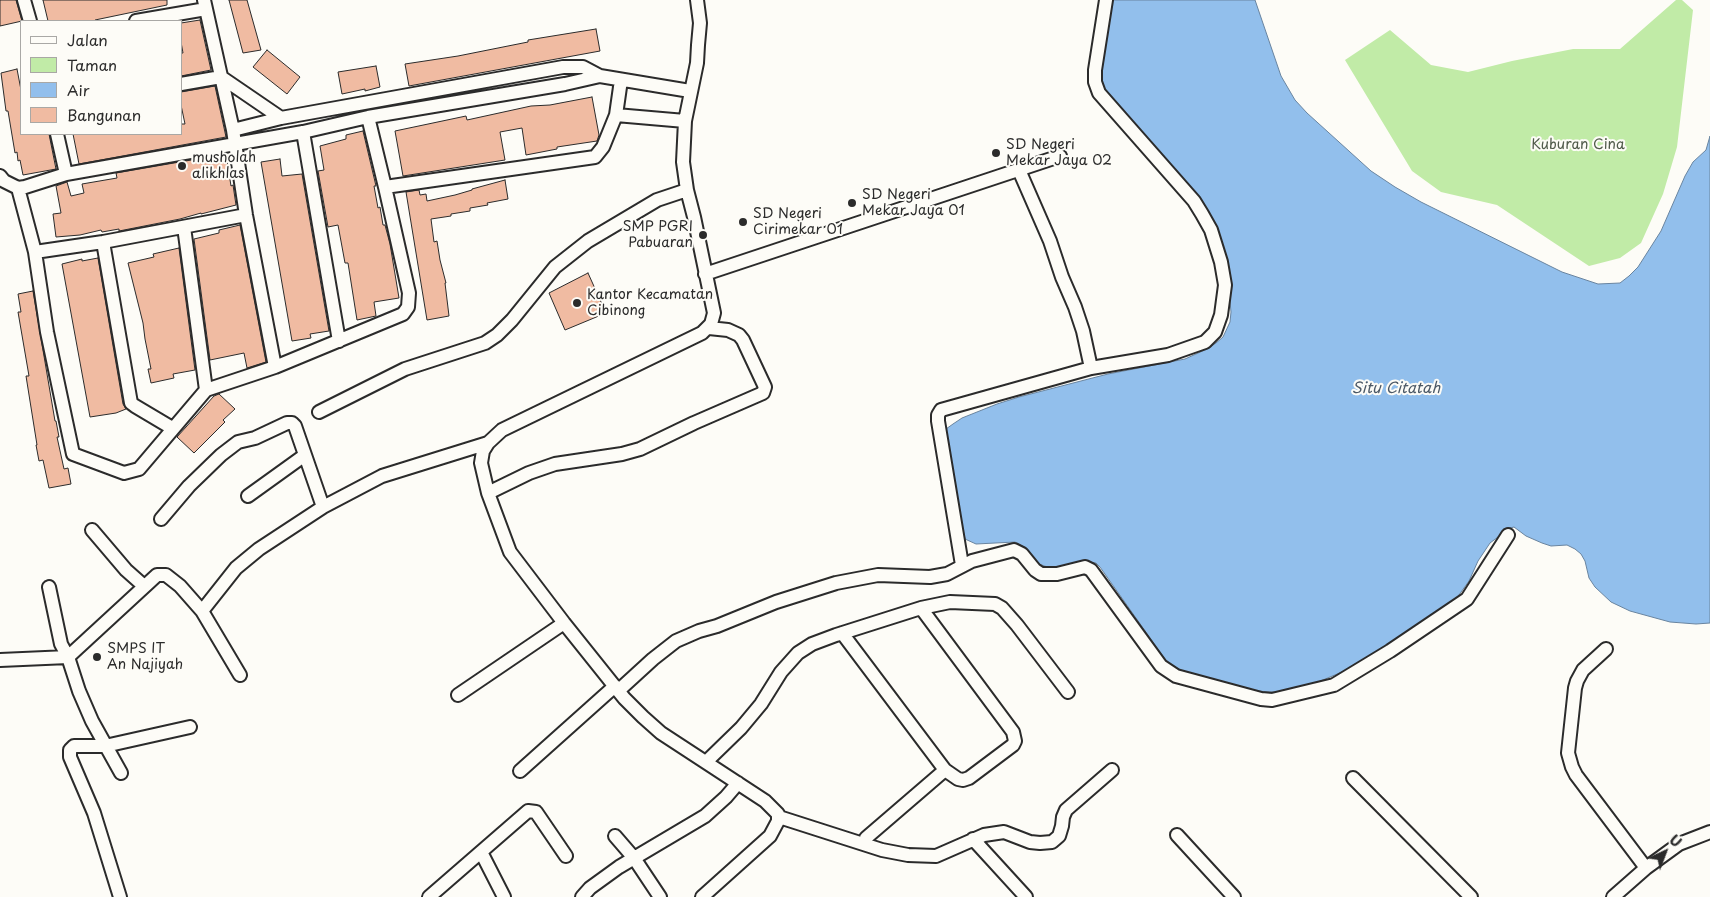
<!DOCTYPE html>
<style>
body{margin:0}
#map{position:relative;width:1710px;height:897px;overflow:hidden;background:#fdfcf7;font-family:"Playpen Sans",sans-serif}
canvas{display:block}
.legend{position:absolute;left:20px;top:20px;width:162px;height:115px;box-sizing:border-box;background:#fdfcf7;border:1px solid #a9a8a5;margin:0;padding:6px 9px;list-style:none;font-size:15px;color:#2b2b2b}
.legend li{display:flex;align-items:center;gap:10px;height:25px}
.legend b{width:25px;border:1px solid #a9a8a5}
.north{position:absolute;left:1640px;top:827px;width:50px;height:50px;-webkit-text-stroke:4px #fdfcf7;paint-order:stroke;rotate:43deg;font-size:14px;font-weight:700;line-height:20px;text-align:center;color:#2b2b2b}
.north::after{content:'';display:block;margin:auto;width:18px;height:22px;background:#2b2b2b;clip-path:polygon(50% 0,100% 100%,50% 72%,0 100%)}
</style>
<div id="map">
<canvas width="1710" height="897"></canvas>
<ul class="legend">
<li><b style="height:6px;background:#fdfcf7"></b>Jalan</li>
<li><b style="height:14px;background:#c1eba7"></b>Taman</li>
<li><b style="height:14px;background:#92bfec"></b>Air</li>
<li><b style="height:14px;background:#f0bba2"></b>Bangunan</li>
</ul>
<div class="north">U</div>
</div>
<script>
const ctx = document.querySelector('canvas').getContext('2d');
ctx.lineJoin = 'round';
function fillPath(path, color) { ctx.fillStyle = color; ctx.fill(path, 'evenodd'); }
const poly = rows => new Path2D(rows.map(r => 'M' + r).join(''));
function strokePath(path, color, width, dash) { ctx.strokeStyle = color; ctx.lineWidth = width; ctx.lineCap = dash ? 'butt' : 'round'; ctx.setLineDash(dash || []); ctx.stroke(path); }
function drawText(font, color, halo, rows, align = 'center') {
  ctx.font = font + ' "Playpen Sans",sans-serif'; ctx.lineWidth = 4; ctx.setLineDash([]); ctx.textBaseline = 'middle'; ctx.strokeStyle = halo; ctx.fillStyle = color; for (const [text, x, y, turn = 0] of rows) {
    ctx.save(); ctx.translate(x, y); ctx.rotate((+turn || 0) * Math.PI / 180); ctx.textAlign = isNaN(turn) ? turn : align; if (halo) ctx.strokeText(text, 0, 0); ctx.fillText(text, 0, 0); ctx.restore();
  }
}
fillPath(poly([
 [1676,0,1682,0,1693,10,1677,147,1663,194,1641,243,1620,258,1589,266,1497,205,1441,192,1412,171,1345,60,1390,30,1431,65,1468,72,1512,61,1573,49,1620,49]
]), '#c1eba7');
const water = poly([
 [1111,0,1255,0,1281,76,1295,100,1307,113,1371,171,1395,187,1421,202,1562,272,1598,284,1620,283,1629,276,1638,267,1661,231,1685,176,1693,162,1706,150,1710,136,1710,623,1696,624,1670,622,1630,611,1611,602,1595,587,1589,578,1585,561,1581,554,1575,549,1567,545,1551,546,1542,543,1526,536,1514,527,1510,528,1490,543,1478,561,1469,581,1456,599,1447,606,1368,659,1354,667,1318,682,1299,687,1277,692,1253,691,1186,673,1167,662,1100,567,1096,563,1082,561,1053,569,1039,564,1026,548,1015,542,976,544,965,539,943,436,946,429,953,424,962,418,997,404,1019,397,1108,374,1185,359,1207,349,1216,343,1223,337,1230,322,1231,312,1227,271,1219,243,1104,93,1100,76,1111,0]
]);
fillPath(water, '#92bfec');
strokePath(water, '#69849f', 1);
const building = poly([
 [0,0,16,0,22,21,0,26,0,0],
 [43,0,167,0,167,5,95,20,95,21,48,21,43,0],
 [229,0,247,0,261,50,243,53,229,0],
 [200,20,211,70,181,76,181,53,183,53,181,42,181,23,200,20],
 [596,29,600,51,409,86,405,64,458,56,528,42,528,40,596,29],
 [267,50,300,77,287,94,253,67,267,50],
 [376,66,380,87,365,91,365,89,342,94,338,72,376,66],
 [17,69,21,90,21,134,49,134,56,169,23,175,20,160,18,161,17,152,15,153,8,111,6,111,1,73,17,69],
 [215,86,226,137,79,164,73,134,181,134,181,124,185,124,181,105,181,92,215,86],
 [592,97,599,135,597,141,557,147,557,149,526,155,522,128,500,132,505,160,403,176,395,131,466,116,467,120,531,106,550,105,592,97],
 [363,131,376,186,374,186,378,208,380,207,383,225,385,225,390,244,399,298,374,302,376,316,357,320,348,263,345,263,338,225,328,227,318,171,324,170,320,146,346,139,346,135,363,131],
 [226,154,231,186,233,185,236,205,201,214,201,213,180,219,119,231,119,229,102,232,101,230,80,235,56,237,53,214,61,213,56,186,67,182,71,196,84,193,82,184,117,178,116,173,226,154],
 [280,159,282,176,302,174,329,331,310,334,311,338,292,341,261,162,280,159],
 [505,180,508,199,487,203,488,205,470,208,470,211,451,214,451,216,431,219,434,242,437,241,440,260,446,283,445,283,449,316,427,320,406,192,419,190,420,195,426,194,427,201,455,195,472,190,472,189,505,180],
 [240,225,266,362,247,368,244,353,210,360,194,239,219,233,219,230,240,225],
 [179,248,195,370,173,374,174,378,151,383,148,369,151,369,145,339,143,323,128,263,154,257,153,254,179,248],
 [98,258,123,404,126,409,116,413,90,417,62,264,82,259,82,261,98,258],
 [588,273,606,313,565,330,549,293,588,273],
 [33,291,55,421,56,421,59,437,57,437,64,469,68,468,71,484,49,488,43,460,39,461,36,445,37,445,26,376,29,376,18,312,21,312,18,294,33,291],
 [219,394,235,409,223,420,225,422,194,453,177,437,214,396,219,394]
]);
fillPath(building, '#f0bba2');
strokePath(building, '#2b2b2b', 1);
const street = poly([
 [24,0,30,21],
 [204,0,233,130,246,215,275,367],
 [697,0,700,23,698,45,697,63,685,121,683,162,687,190,694,217,714,313,711,324,702,333,502,430,488,443,483,451,481,463,488,493,510,552,564,623,624,698,643,717,661,733,765,801,778,814,778,821,770,836,702,897],
 [136,21,206,9],
 [181,84,221,77,281,118],
 [616,115,685,121],
 [368,117,385,187],
 [233,130,281,118,563,67,583,67,600,76,690,91],
 [303,132,339,341],
 [57,134,66,174],
 [1019,170,1050,241,1062,277,1075,307,1083,331,1091,368],
 [0,176,4,181,18,188,25,187,66,174,303,132,368,117,565,84,600,76],
 [18,188,35,252],
 [246,215,103,242,35,252,47,332,73,454,124,473,139,469,206,390,275,367,403,314,408,307,409,293,385,187,595,157,603,147,616,115,621,80],
 [184,227,206,390],
 [103,242,131,403,135,406,172,428],
 [705,274,1060,156],
 [319,412,405,369,485,343,497,335,512,320,555,267,588,241,657,200,687,190],
 [488,493,529,473,555,464,622,454,640,449,694,423,763,393,765,387,743,340,739,335,728,330,709,328],
 [248,496,305,455],
 [161,519,189,486,221,455,238,442,255,438,287,423,292,423,295,426,323,507],
 [92,530,126,570,144,586],
 [962,565,938,421,938,415,941,410,1091,368,1168,355,1205,342,1215,332,1221,315,1225,285,1221,262,1211,230,1202,214,1194,201,1099,93,1095,82,1095,70,1106,0],
 [49,587,61,644,68,657,79,691,92,721,121,773],
 [202,611,236,568,259,549,323,507,382,476,488,443],
 [842,633,945,770],
 [1606,649,1583,670,1577,681,1575,688,1568,753,1572,767,1576,775,1646,868],
 [0,660,68,657,157,575,166,575,180,586,202,611,240,675],
 [618,691,653,659,676,641,699,631,717,626,776,602,836,583,878,575,930,577,947,574,972,561,1014,550,1022,554,1035,570,1041,574,1057,574,1085,567,1091,570,1161,666,1176,676,1261,699,1272,700,1334,685,1390,651,1467,599,1508,535],
 [458,695,564,623],
 [706,762,741,728,761,704,781,672,798,653,812,644,836,635,921,608,950,602,995,604,1002,608,1017,625,1068,692],
 [520,771,615,686],
 [1353,778,1471,897],
 [779,817,882,850,908,855,936,856,984,835,1004,832,1030,842,1040,843,1052,842,1059,836,1062,826,1063,817,1066,810,1112,770],
 [1177,835,1234,897],
 [615,836,634,858,660,897],
 [866,838,945,770,958,779,963,780,969,778,1013,745,1015,741,1013,732,921,608],
 [973,839,1026,897],
 [481,852,504,897],
 [120,897,94,813,70,757,70,750,74,746,105,746,190,727],
 [429,897,528,811,536,812,566,856],
 [582,897,590,888,619,867,705,816,726,797,738,783],
 [1613,897,1646,868,1679,844,1710,832]
]);
strokePath(street, '#2b2b2b', 16);
strokePath(street, '#fdfcf7', 12);
for (const [x, y, r, color] of [
 [996,153,5,"#2b2b2b"],
 [182,166,5,"#2b2b2b"],
 [852,203,5,"#2b2b2b"],
 [743,222,5,"#2b2b2b"],
 [703,235,5,"#2b2b2b"],
 [577,303,5,"#2b2b2b"],
 [97,657,5,"#2b2b2b"]
]) { const dot = new Path2D(); dot.arc(x, y, r, 0, 2 * Math.PI); ctx.fillStyle = color; ctx.fill(dot); strokePath(dot, '#fdfcf7', 2); }
drawText('14px', '#2b2b2b', '#fdfcf7', [
 ["SD Negeri",1006,145],
 ["Mekar Jaya 02",1006,161],
 ["musholah",192,158],
 ["alikhlas",192,174],
 ["SD Negeri",862,195],
 ["Mekar Jaya 01",862,211],
 ["SD Negeri",753,214],
 ["Cirimekar 01",753,230],
 ["SMP PGRI",693,227,"right"],
 ["Pabuaran",693,243,"right"],
 ["Kantor Kecamatan",587,295],
 ["Cibinong",587,311],
 ["SMPS IT",107,649],
 ["An Najiyah",107,665]
], 'left');
drawText('14px', '#505b4a', '#fdfcf7', [
 ["Kuburan Cina",1578,145]
]);
drawText('italic 15px', '#4a5765', '#fdfcf7', [
 ["Situ Citatah",1396,389]
]);
</script>
